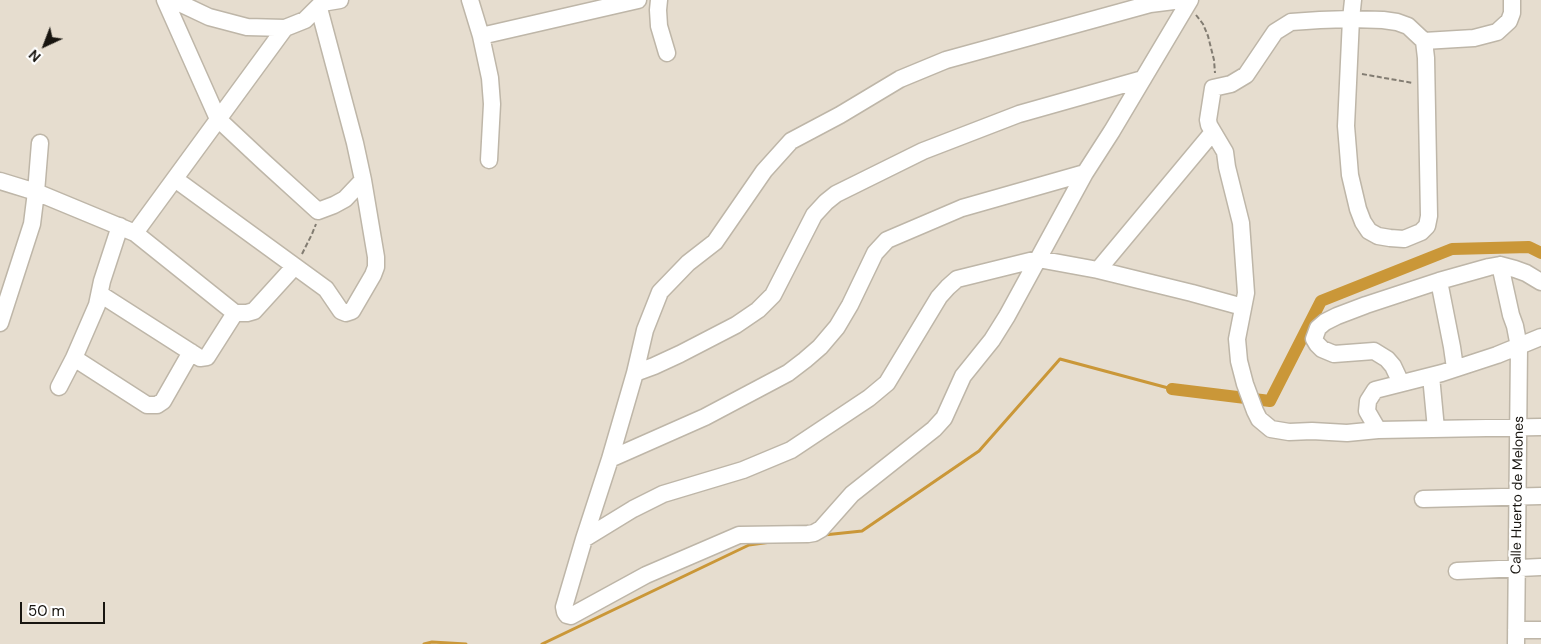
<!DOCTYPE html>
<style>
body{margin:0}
#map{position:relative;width:1541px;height:644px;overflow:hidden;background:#e6ddcf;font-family:"DM Sans",sans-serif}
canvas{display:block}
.north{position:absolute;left:20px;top:20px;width:50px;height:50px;-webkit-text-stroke:4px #fff;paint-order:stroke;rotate:223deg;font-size:14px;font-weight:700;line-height:20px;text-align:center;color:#181510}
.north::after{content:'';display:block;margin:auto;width:18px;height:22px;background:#181510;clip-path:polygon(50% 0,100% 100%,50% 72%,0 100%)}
.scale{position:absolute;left:20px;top:602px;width:85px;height:22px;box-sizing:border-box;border:2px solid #181510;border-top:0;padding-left:6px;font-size:15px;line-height:18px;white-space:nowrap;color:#181510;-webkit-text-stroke:4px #fff;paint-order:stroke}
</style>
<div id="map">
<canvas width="1541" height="644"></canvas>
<div class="north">N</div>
<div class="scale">50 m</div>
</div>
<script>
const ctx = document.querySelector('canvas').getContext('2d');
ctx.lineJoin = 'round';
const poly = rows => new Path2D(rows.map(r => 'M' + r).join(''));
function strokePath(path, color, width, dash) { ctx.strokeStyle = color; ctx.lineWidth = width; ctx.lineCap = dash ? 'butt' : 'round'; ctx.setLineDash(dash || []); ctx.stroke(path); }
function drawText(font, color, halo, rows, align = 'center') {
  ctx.font = font + ' "DM Sans",sans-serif'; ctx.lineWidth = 4.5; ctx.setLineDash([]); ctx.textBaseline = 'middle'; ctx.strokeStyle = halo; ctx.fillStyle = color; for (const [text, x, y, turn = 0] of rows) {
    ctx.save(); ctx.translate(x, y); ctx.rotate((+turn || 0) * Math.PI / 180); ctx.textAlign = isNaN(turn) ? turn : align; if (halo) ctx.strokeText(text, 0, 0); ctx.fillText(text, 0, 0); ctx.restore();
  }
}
strokePath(poly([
 [824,535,862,531,979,451,1060,359,1172,389],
 [424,644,432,642,466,644],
 [542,644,749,545,771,542]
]), '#ca9738', 3);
strokePath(poly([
 [1172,389,1270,401,1321,301,1452,249,1529,247,1541,253]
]), '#ca9738', 12);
const minor = poly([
 [165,0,218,119,264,162,318,211,334,205,345,199,363,180],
 [173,0,209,17,247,27,285,28,305,20,323,2],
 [470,0,481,36,490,78,492,104,489,160],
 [659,0,658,10,659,26,667,53],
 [1353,0,1351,19,1346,126,1350,175,1358,209,1363,222,1369,231,1378,236,1390,238,1404,239,1421,232,1427,226,1429,216,1426,58,1424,41,1408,26,1397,22,1383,20,1351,19,1320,20,1291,22,1275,32,1246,75,1231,84,1213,88,1208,120,1209,125,1225,152,1227,167,1241,223,1246,293,1237,339,1239,361,1245,384,1255,411,1259,419,1271,429,1289,432,1312,431,1347,433,1378,430,1541,427],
 [322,3,340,0],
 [481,36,638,0],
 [1424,41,1474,38,1497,32,1509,21,1512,13,1512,0],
 [1143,79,1019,114,923,151,836,194,826,202,814,215,773,295,758,310,736,325,680,354,654,366,635,373,610,459,584,539,633,509,663,494,743,470,791,450,869,398,887,383,939,297,948,287,957,279,1038,259,1098,270,1192,293,1243,307],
 [175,179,326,289,341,311,346,313,352,311,373,275,376,267,376,257,363,180,355,143,319,8],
 [0,181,36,192,135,233,235,313,247,313,254,311,294,267],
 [135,233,285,28],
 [1500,265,1511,315,1515,326,1519,347,1516,644],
 [1098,270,1213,132],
 [1439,281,1452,347,1455,368],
 [100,294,200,358,207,357,235,313],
 [0,323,32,224,36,192,40,143],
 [74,358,147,405,157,405,163,401,191,352],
 [635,373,645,330,660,292,688,263,715,242,764,171,791,141,840,115,900,79,946,60,1150,4,1182,0],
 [1431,376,1436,429],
 [1401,383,1393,366,1387,359,1374,351,1334,354,1322,349,1317,344,1314,339,1318,328,1325,322,1337,316,1366,305,1439,281,1489,267,1500,265,1515,269,1526,273,1541,282],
 [59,387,74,358,97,305,102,281,120,226],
 [1378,430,1367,411,1368,401,1375,390,1442,373,1497,355,1541,337],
 [610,459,705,417,788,373,805,360,820,347,837,327,850,305,875,253,887,240,962,208,1085,173],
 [1423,499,1541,496],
 [584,539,564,607,565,612,567,615,571,616,646,575,739,535,808,534,814,533,821,529,852,494,934,429,944,418,963,376,992,340,1007,316,1085,173,1112,131,1190,0],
 [1457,571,1541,567],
 [1516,630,1541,630]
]);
strokePath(minor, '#beb6a8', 19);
strokePath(poly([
 [1196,15,1203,24,1208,36,1214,60,1215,73],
 [1362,74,1413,83],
 [302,254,312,234,316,224]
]), '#827c72', 2, [5, 2.5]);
strokePath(minor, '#fff', 16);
drawText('14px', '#181510', '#fff', [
 ["Calle Huerto de Melones",1518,495,-89]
]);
</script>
